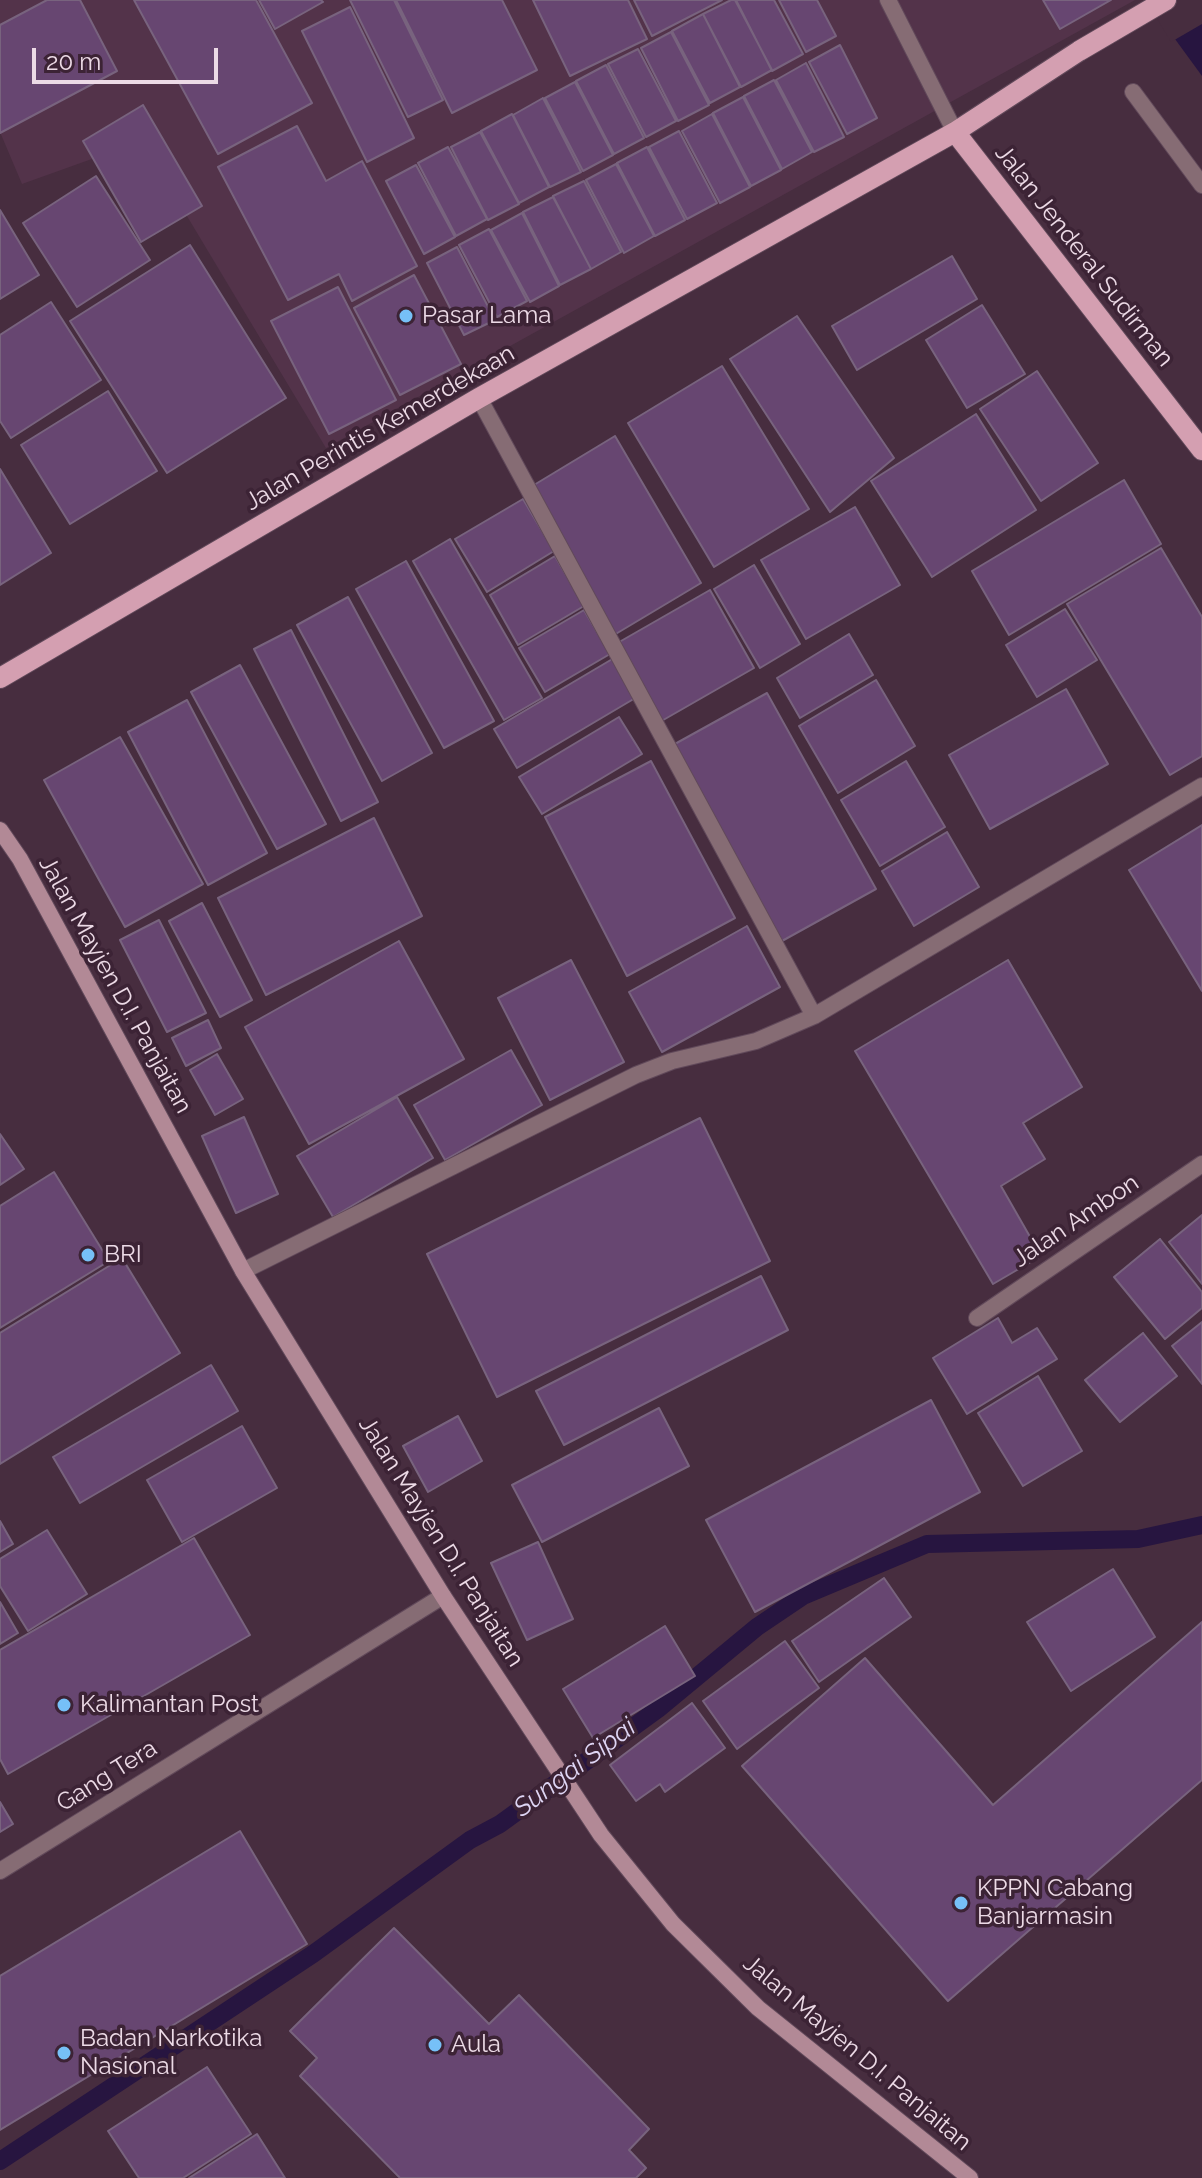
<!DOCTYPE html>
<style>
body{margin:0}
#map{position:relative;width:1202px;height:2178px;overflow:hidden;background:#472d3f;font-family:Raleway,sans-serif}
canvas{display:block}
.scale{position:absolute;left:32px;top:48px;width:186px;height:36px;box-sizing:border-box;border:4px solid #ecdae6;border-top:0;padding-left:10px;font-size:24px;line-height:28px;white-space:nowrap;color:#ecdae6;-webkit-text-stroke:6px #3c2335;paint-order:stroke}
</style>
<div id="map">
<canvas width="1202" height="2178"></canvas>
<div class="scale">20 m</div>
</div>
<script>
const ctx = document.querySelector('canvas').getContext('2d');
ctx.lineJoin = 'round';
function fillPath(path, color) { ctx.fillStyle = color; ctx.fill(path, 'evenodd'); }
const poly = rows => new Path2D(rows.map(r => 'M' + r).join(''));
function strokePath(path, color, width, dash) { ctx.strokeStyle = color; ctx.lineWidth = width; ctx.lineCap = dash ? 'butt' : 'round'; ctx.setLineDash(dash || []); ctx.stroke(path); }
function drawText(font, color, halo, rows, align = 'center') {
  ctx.font = font + ' Raleway,sans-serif'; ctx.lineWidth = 7; ctx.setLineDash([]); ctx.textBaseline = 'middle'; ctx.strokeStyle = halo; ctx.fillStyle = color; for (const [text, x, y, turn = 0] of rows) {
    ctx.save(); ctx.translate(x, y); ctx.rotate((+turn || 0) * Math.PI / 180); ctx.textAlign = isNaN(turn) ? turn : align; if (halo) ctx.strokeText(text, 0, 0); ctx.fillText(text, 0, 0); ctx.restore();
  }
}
fillPath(poly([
 [0,0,1135,0,326,448,142,141,22,184,0,132]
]), '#53334a');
fillPath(poly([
 [1202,0,1202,76,1175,39]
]), '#271540');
fillPath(poly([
 [1146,0,1202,0,1202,24,1171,42]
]), '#472d3f');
strokePath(poly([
 [0,2161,313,1954,470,1840,500,1824,658,1709,757,1627,803,1596,927,1544,1138,1539,1202,1525]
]), '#271540', 18);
const building = poly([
 [47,0,80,0,117,71,0,133,0,25,47,0],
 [134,0,256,0,312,103,218,154,134,0],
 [259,0,321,0,323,2,275,29,259,0],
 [350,0,394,0,443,100,408,117,350,0],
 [396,0,502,0,537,70,452,113,396,0],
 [533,0,628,0,647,39,570,76,533,0],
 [634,0,722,0,652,36,634,0],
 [731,0,735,0,772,70,741,87,703,14,731,0],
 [736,0,774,0,803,54,772,71,736,0],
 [779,0,817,0,836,36,806,52,779,0],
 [1043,0,1111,0,1060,29,1043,0],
 [350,7,414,138,367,162,302,31,350,7],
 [703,14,740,87,710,103,672,31,703,14],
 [671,32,709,105,678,121,641,48,671,32],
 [840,45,877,118,847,134,809,62,840,45],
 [638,49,676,121,646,137,608,64,638,49],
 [806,63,844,137,814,152,776,80,806,63],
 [606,65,644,138,614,154,576,81,606,65],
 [774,80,812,152,782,169,744,96,774,80],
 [575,82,613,155,583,171,545,98,575,82],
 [743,97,781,170,751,186,713,113,743,97],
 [543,98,581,172,550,187,513,115,543,98],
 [143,105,202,206,141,242,83,141,143,105],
 [512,114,549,187,519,203,481,131,512,114],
 [712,114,750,187,720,203,682,131,712,114],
 [297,126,326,181,362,161,417,266,352,301,339,274,288,300,218,167,297,126],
 [679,131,717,203,687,219,649,147,679,131],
 [480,132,519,204,488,220,451,147,480,132],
 [448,147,487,219,456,236,418,163,448,147],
 [647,147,685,220,655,236,617,163,647,147],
 [616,164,654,236,624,253,586,180,616,164],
 [416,165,455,237,424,254,386,181,416,165],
 [96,176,150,260,77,307,23,223,96,176],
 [584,181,621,252,591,269,553,196,584,181],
 [553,197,591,269,560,285,523,212,553,197],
 [0,210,39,275,0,299,0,210],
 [522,213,559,286,530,302,491,230,522,213],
 [489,229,527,301,497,317,459,245,489,229],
 [190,245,286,398,167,473,70,321,190,245],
 [457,247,495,320,464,335,427,263,457,247],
 [952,256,977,299,857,370,832,326,952,256],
 [414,275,461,364,400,395,354,308,414,275],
 [338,287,396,400,329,434,271,321,338,287],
 [51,302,101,380,11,438,0,421,0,335,51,302],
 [982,305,1025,374,967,408,926,340,982,305],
 [797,316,894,458,830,512,730,359,797,316],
 [722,366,809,509,714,567,628,423,722,366],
 [1037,371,1098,463,1041,501,980,409,1037,371],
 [108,391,157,471,70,524,21,445,108,391],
 [976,414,1036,510,932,577,871,481,976,414],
 [615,436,701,583,614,635,529,488,615,436],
 [0,469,51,553,0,585,0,469],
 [1124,480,1161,544,1009,635,972,571,1124,480],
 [523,499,554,551,487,592,455,539,523,499],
 [855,507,900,585,806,639,761,560,855,507],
 [450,539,542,698,504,720,413,561,450,539],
 [1161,548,1202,617,1202,756,1170,775,1067,604,1161,548],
 [555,556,584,606,518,645,490,595,555,556],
 [406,561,494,721,444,748,356,589,406,561],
 [754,565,800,644,760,668,714,589,754,565],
 [710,590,754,668,658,723,614,645,710,590],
 [348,597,432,753,382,781,297,625,348,597],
 [1065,609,1097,660,1037,697,1006,645,1065,609],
 [584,610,610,654,545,692,519,648,584,610],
 [291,630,378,802,341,821,254,649,291,630],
 [849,634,873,675,800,718,777,678,849,634],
 [614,658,637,697,517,768,494,729,614,658],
 [240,665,326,824,277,849,191,692,240,665],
 [876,680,915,746,838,793,799,726,876,680],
 [1066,689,1108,764,990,829,949,755,1066,689],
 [767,693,876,889,782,941,673,745,767,693],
 [187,700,267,853,208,885,128,732,187,700],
 [619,717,642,754,542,814,519,777,619,717],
 [120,737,203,884,125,927,44,780,120,737],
 [651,761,735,918,627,976,545,817,651,761],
 [906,761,945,827,880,866,841,800,906,761],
 [374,818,422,916,266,995,218,898,374,818],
 [1202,825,1202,991,1129,870,1202,825],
 [947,832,979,887,914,926,882,871,947,832],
 [202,903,252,1000,220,1017,169,921,202,903],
 [159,920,206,1013,167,1032,120,940,159,920],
 [747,926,780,987,662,1052,629,992,747,926],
 [399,941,464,1059,309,1144,245,1027,399,941],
 [571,960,624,1062,550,1100,498,998,571,960],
 [1008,960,1082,1087,1023,1123,1045,1159,1001,1186,1041,1256,993,1284,855,1051,1008,960],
 [208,1020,221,1048,186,1066,172,1038,208,1020],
 [511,1050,542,1105,445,1160,414,1105,511,1050],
 [217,1054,243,1099,215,1115,190,1070,217,1054],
 [397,1097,433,1158,333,1217,297,1156,397,1097],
 [244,1117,278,1194,236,1213,202,1136,244,1117],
 [700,1118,770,1261,497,1397,427,1254,700,1118],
 [0,1134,24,1169,0,1185,0,1134],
 [54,1172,109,1261,0,1328,0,1206,54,1172],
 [1202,1215,1202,1284,1169,1242,1202,1215],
 [1160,1239,1202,1292,1202,1308,1165,1339,1114,1277,1160,1239],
 [122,1258,180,1353,0,1464,0,1333,122,1258],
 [761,1276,788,1330,564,1445,536,1391,761,1276],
 [998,1318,1012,1343,1037,1328,1057,1359,967,1414,933,1358,998,1318],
 [1202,1322,1202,1384,1172,1346,1202,1322],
 [1143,1333,1177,1376,1120,1422,1085,1380,1143,1333],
 [211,1365,238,1411,80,1503,53,1457,211,1365],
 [1038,1376,1082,1451,1023,1486,978,1413,1038,1376],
 [931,1400,980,1492,755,1612,706,1520,931,1400],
 [659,1408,689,1466,542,1542,512,1485,659,1408],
 [458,1416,482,1461,428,1492,403,1446,458,1416],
 [242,1426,277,1488,182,1542,147,1480,242,1426],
 [0,1521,13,1544,0,1552,0,1521],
 [47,1530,87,1594,28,1631,0,1586,0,1559,47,1530],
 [194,1538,250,1635,8,1774,0,1759,0,1650,194,1538],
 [538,1542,573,1619,527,1640,491,1563,538,1542],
 [1113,1569,1155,1637,1071,1691,1027,1622,1113,1569],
 [884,1578,911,1617,819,1682,792,1641,884,1578],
 [0,1602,18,1633,0,1644,0,1602],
 [1202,1622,1202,1780,948,2001,742,1766,865,1658,993,1805,1202,1622],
 [665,1626,695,1676,593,1738,563,1689,665,1626],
 [785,1641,819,1688,737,1749,703,1701,785,1641],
 [692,1703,725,1748,665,1792,660,1784,636,1801,610,1765,692,1703],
 [0,1802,13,1824,0,1832,0,1802],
 [240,1831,307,1944,0,2130,0,1976,240,1831],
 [394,1928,489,2024,519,1995,649,2129,629,2150,646,2168,636,2178,400,2178,300,2076,317,2058,290,2031,394,1928],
 [207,2067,251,2134,183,2178,139,2178,108,2131,207,2067],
 [257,2134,285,2178,189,2178,257,2134]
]);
fillPath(building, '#674671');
strokePath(building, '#78637e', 2);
const pedestrian = poly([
 [1133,92,1202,185]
]);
const minor = poly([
 [479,398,814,1016],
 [243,1271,636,1075,672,1061,756,1041,814,1016,1202,786],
 [977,1318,1202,1164],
 [0,1871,443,1596]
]);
const tertiary = poly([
 [888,0,955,132]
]);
const secondary = poly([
 [0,830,20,859,243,1271,443,1596,601,1835,673,1924,758,2008,970,2178]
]);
const primary = poly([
 [955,132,1202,450],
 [0,678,479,398,955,132,1079,51,1166,0]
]);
strokePath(pedestrian, '#61495a', 18);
strokePath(minor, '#61495a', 18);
strokePath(tertiary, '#61495a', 18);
strokePath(secondary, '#61495a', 18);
strokePath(primary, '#61495a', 22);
strokePath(pedestrian, '#866c74', 16);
strokePath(minor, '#866c74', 16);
strokePath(tertiary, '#866c74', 16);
strokePath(secondary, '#b28996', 16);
strokePath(primary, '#d49fb1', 20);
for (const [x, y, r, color] of [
 [406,316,8,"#76c0f7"],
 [88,1255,8,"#76c0f7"],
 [64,1705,8,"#76c0f7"],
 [961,1903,8,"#76c0f7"],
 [435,2045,8,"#76c0f7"],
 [64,2053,8,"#76c0f7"]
]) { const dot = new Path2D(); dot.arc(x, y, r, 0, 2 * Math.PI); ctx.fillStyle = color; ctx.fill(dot); strokePath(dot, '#3c2335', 3); }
drawText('24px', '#ecdae6', '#3c2335', [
 ["Jalan Jenderal Sudirman",1084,256,52],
 ["Jalan Perintis Kemerdekaan",380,428,-30],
 ["Jalan Mayjen D.I. Panjaitan",115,985,61],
 ["Jalan Ambon",1076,1221,-34],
 ["Jalan Mayjen D.I. Panjaitan",441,1542,58],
 ["Gang Tera",107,1776,-32],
 ["Jalan Mayjen D.I. Panjaitan",857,2053,40]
]);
drawText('24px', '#ecdae6', '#3c2335', [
 ["Pasar Lama",422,316],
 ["BRI",104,1255],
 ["Kalimantan Post",80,1705],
 ["KPPN Cabang",977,1889],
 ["Banjarmasin",977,1917],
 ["Badan Narkotika",80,2039],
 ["Nasional",80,2067],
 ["Aula",451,2045]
], 'left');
drawText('italic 26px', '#ded5f4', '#3c2335', [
 ["Sungai Sipai",575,1768,-37]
]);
</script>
